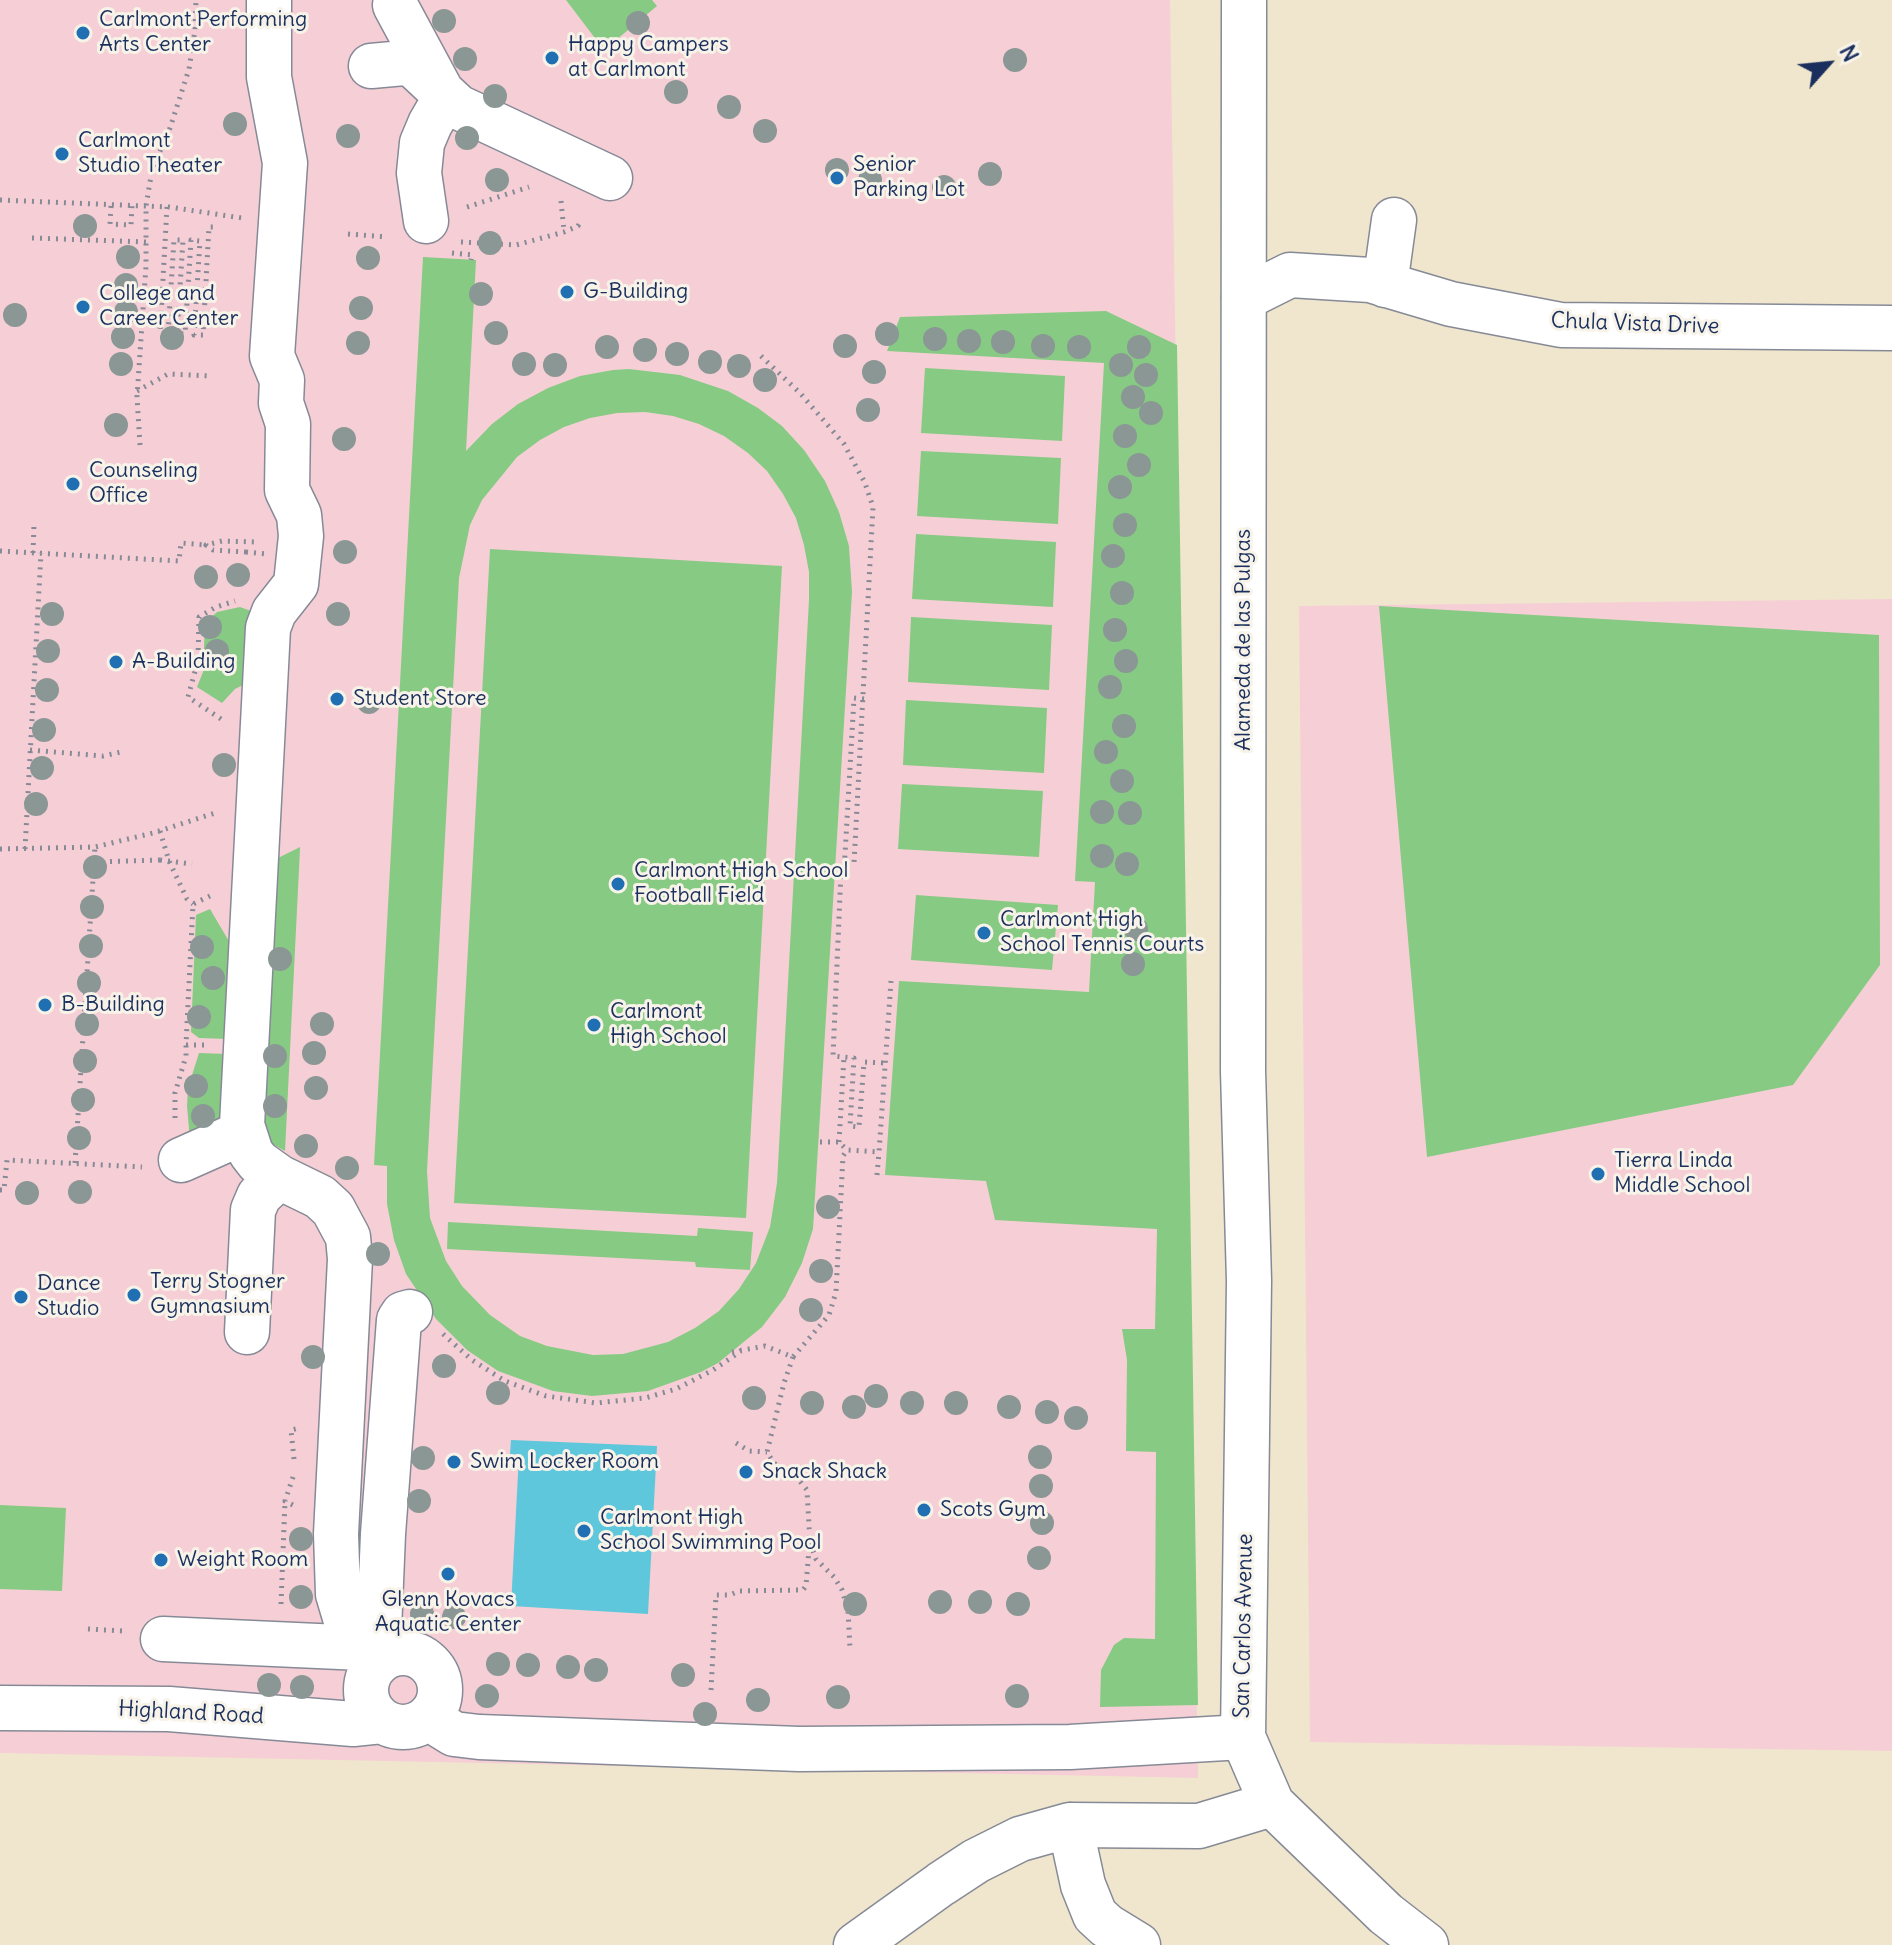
<!DOCTYPE html>
<style>
body{margin:0}
#map{position:relative;width:1892px;height:1945px;overflow:hidden;background:#f0e6cd;font-family:Delius,sans-serif}
canvas{display:block}
.north{position:absolute;left:1788px;top:24px;width:80px;height:80px;-webkit-text-stroke:6px #f7f3e8;paint-order:stroke;rotate:63deg;font-size:22px;font-weight:700;line-height:32px;text-align:center;color:#1b2f5e}
.north::after{content:'';display:block;margin:auto;width:28px;height:36px;background:#1b2f5e;clip-path:polygon(50% 0,100% 100%,50% 72%,0 100%)}
</style>
<div id="map">
<canvas width="1892" height="1945"></canvas>
<div class="north">N</div>
</div>
<script>
const ctx = document.querySelector('canvas').getContext('2d');
ctx.lineJoin = 'round';
function fillPath(path, color) { ctx.fillStyle = color; ctx.fill(path, 'evenodd'); }
const poly = rows => new Path2D(rows.map(r => 'M' + r).join(''));
function strokePath(path, color, width, dash) { ctx.strokeStyle = color; ctx.lineWidth = width; ctx.lineCap = dash ? 'butt' : 'round'; ctx.setLineDash(dash || []); ctx.stroke(path); }
function drawText(font, color, halo, rows, align = 'center') {
  ctx.font = font + ' Delius,sans-serif'; ctx.lineWidth = 6; ctx.setLineDash([]); ctx.textBaseline = 'middle'; ctx.strokeStyle = halo; ctx.fillStyle = color; for (const [text, x, y, turn = 0] of rows) {
    ctx.save(); ctx.translate(x, y); ctx.rotate((+turn || 0) * Math.PI / 180); ctx.textAlign = isNaN(turn) ? turn : align; if (halo) ctx.strokeText(text, 0, 0); ctx.fillText(text, 0, 0); ctx.restore();
  }
}
fillPath(poly([
 [0,0,1170,0,1198,1778,0,1753],
 [1892,599,1892,1751,1310,1742,1299,606]
]), '#f6cfd6');
fillPath(poly([
 [566,0,652,0,657,6,604,50],
 [423,257,476,260,466,451,492,424,518,404,548,388,580,376,613,370,629,369,680,375,728,391,758,408,782,426,804,450,825,481,839,512,849,546,852,592,813,1229,802,1263,785,1297,762,1327,718,1363,701,1372,648,1391,592,1396,553,1391,498,1371,467,1350,436,1319,406,1274,394,1240,387,1204,387,1166,374,1165],
 [645,412,673,416,699,424,724,436,748,453,767,471,783,494,796,518,804,545,809,572,809,600,777,1183,770,1227,756,1263,739,1289,719,1311,695,1328,668,1342,623,1354,593,1355,547,1346,520,1336,490,1315,462,1286,446,1261,430,1218,427,1171,459,578,470,525,482,500,517,457,540,440,564,427,590,418,617,413],
 [1106,311,1177,345,1198,1705,1100,1707,1101,1670,1114,1645,1124,1638,1155,1639,1156,1452,1126,1451,1127,1360,1122,1329,1155,1329,1157,1229,995,1220,986,1181,885,1175,899,981,1089,992,1095,882,1075,881,1104,363,887,351,900,317],
 [925,368,1065,376,1062,441,921,433],
 [921,451,1061,458,1058,524,917,516],
 [916,534,1056,542,1053,607,912,599],
 [490,549,782,566,746,1218,454,1203],
 [1379,606,1879,635,1880,965,1793,1085,1427,1157],
 [240,607,254,612,247,683,235,689,222,703,197,687,203,672,205,623,217,612],
 [911,617,1052,625,1049,690,908,682],
 [906,700,1047,708,1044,773,903,765],
 [902,784,1043,791,1039,857,898,849],
 [300,847,300,849,285,1151,269,1142,260,1120,274,860],
 [916,895,1058,905,1052,970,911,960],
 [210,909,230,943,227,1039,199,1038,191,1032,196,915],
 [199,1053,228,1054,222,1126,190,1140,187,1106,188,1088],
 [448,1222,697,1236,698,1228,753,1232,750,1270,696,1267,695,1262,447,1249],
 [0,1505,66,1508,62,1591,0,1589]
]), '#87ca83');
fillPath(poly([
 [511,1440,657,1446,648,1614,511,1606,519,1455,510,1454]
]), '#5fc7dc');
const minor = poly([
 [269,0,269,77,285,163,272,356,282,380,281,403,288,424,287,490,299,515,301,536,296,584,274,612,268,628,242,1125,251,1153,258,1162,279,1177,320,1197,333,1209,348,1237,350,1259,336,1534,338,1594,349,1631,364,1651,378,1662],
 [395,5,445,98,430,124,422,143,419,173,426,221],
 [371,66,404,63,413,65,458,107,610,178],
 [1385,285,1394,220],
 [1244,298,1290,275,1370,280,1451,304,1561,325,1892,328],
 [181,1160,244,1132],
 [247,1332,253,1210,259,1196,279,1177],
 [163,1639,362,1648],
 '366 1690a37 37 0 1 1 74 0a37 37 0 1 1-74 0Z',
 [389,1655,379,1630,383,1534,399,1320,403,1314,410,1312],
 [0,1708,169,1709,353,1724,382,1721],
 [431,1715,441,1726,454,1734,479,1737,799,1749,1070,1747,1243,1737],
 [1070,1825,1083,1885,1095,1915,1107,1926,1138,1945],
 [856,1945,941,1884,976,1861,1020,1839,1070,1825,1199,1826,1272,1804]
]);
const major = poly([
 [1244,0,1243,1071,1249,1281,1243,1737,1272,1804,1386,1914,1426,1945]
]);
strokePath(minor, '#868a96', 47);
strokePath(major, '#868a96', 47);
strokePath(poly([
 [0,200,169,207,242,218],
 [561,201,564,231],
 [111,206,110,224,131,225,132,206],
 [167,207,160,333,168,334,174,240,183,240,177,334,185,334,191,240,200,241,194,335,203,335,209,227,217,227],
 [467,207,529,187],
 [348,234,387,237],
 [32,238,147,242],
 [461,242,516,245,564,232,578,226,581,221],
 [452,253,472,255,471,260],
 [761,356,800,393,844,444,865,483,873,507,854,863],
 [137,391,168,374,210,376],
 [140,445,137,397,146,266,146,206,152,170,170,128,189,69,195,31,196,0],
 [0,551,179,561,181,543,206,545],
 [246,552,213,550,206,545,222,541,257,542],
 [33,553,34,525],
 [864,699,854,698,844,872,841,872,833,1056,854,1058,850,1126,859,1127,864,1062,885,1063],
 [221,719,188,697,198,660,199,617,216,607,235,601],
 [30,750,103,756,121,752,121,749],
 [160,831,169,861,187,899,193,904],
 [0,849,95,847,153,833,218,812],
 [25,849,41,553],
 [94,862,160,860],
 [176,862,192,864],
 [204,1045,186,1045,193,904,214,894],
 [175,1118,175,1093,186,1056,186,1045],
 [820,1142,839,1142,847,1150],
 [839,1142,844,1057],
 [75,1163,95,847],
 [877,1175,879,1152],
 [0,1190,4,1190,7,1160,142,1167],
 [443,1334,472,1360,505,1381,546,1396,596,1403,645,1398,676,1389,713,1370,741,1351],
 [732,1352,765,1346,793,1357,829,1315,836,1292,843,1156,847,1150,879,1152,891,981],
 [793,1357,784,1383,767,1452,774,1463,798,1479,807,1490,810,1543,816,1559,834,1577,842,1590,848,1610,850,1648],
 [736,1443,749,1451,767,1452],
 [294,1459,291,1430,299,1428],
 [293,1477,285,1501,297,1507],
 [281,1604,285,1501],
 [88,1629,124,1631],
 [711,1690,716,1595,730,1595,739,1591,803,1590,806,1586,809,1549]
]), '#868a96', 5, [2, 6]);
strokePath(minor, '#fff', 44);
strokePath(major, '#fff', 44);
strokePath(poly([
 [246,552,266,554],
 [160,860,176,862]
]), '#868a96', 5, [2, 6]);
ctx.fillStyle = '#8a9795';
for (const [x, y] of [
 [444,21],
 [638,23],
 [465,59],
 [1015,60],
 [676,92],
 [495,96],
 [729,107],
 [235,124],
 [765,131],
 [348,136],
 [467,138],
 [837,170],
 [990,174],
 [497,180],
 [870,180],
 [944,187],
 [85,226],
 [490,243],
 [128,257],
 [368,258],
 [126,285],
 [481,294],
 [361,308],
 [126,312],
 [15,315],
 [496,333],
 [887,334],
 [123,337],
 [172,338],
 [935,339],
 [969,341],
 [1003,342],
 [358,343],
 [845,346],
 [1043,346],
 [607,347],
 [1079,347],
 [1139,347],
 [645,350],
 [677,354],
 [710,362],
 [121,364],
 [524,364],
 [555,365],
 [1121,365],
 [739,366],
 [874,372],
 [1146,375],
 [765,380],
 [1133,397],
 [868,410],
 [1151,413],
 [116,425],
 [1125,436],
 [344,439],
 [1139,465],
 [1120,487],
 [1125,525],
 [345,552],
 [1113,556],
 [238,575],
 [206,577],
 [1122,593],
 [52,614],
 [338,614],
 [210,627],
 [1115,630],
 [48,651],
 [217,651],
 [1126,661],
 [1110,687],
 [47,690],
 [369,702],
 [1124,726],
 [44,730],
 [1106,752],
 [224,765],
 [42,768],
 [1122,781],
 [36,804],
 [1102,812],
 [1130,813],
 [1102,856],
 [1127,864],
 [95,867],
 [92,907],
 [1136,929],
 [91,946],
 [202,947],
 [280,959],
 [1133,964],
 [213,978],
 [89,983],
 [199,1017],
 [87,1024],
 [322,1024],
 [314,1053],
 [275,1056],
 [85,1061],
 [196,1086],
 [316,1088],
 [83,1100],
 [275,1106],
 [203,1116],
 [79,1138],
 [306,1146],
 [347,1168],
 [80,1192],
 [27,1193],
 [828,1207],
 [378,1254],
 [821,1271],
 [811,1310],
 [313,1357],
 [444,1366],
 [498,1393],
 [876,1396],
 [754,1398],
 [812,1403],
 [912,1403],
 [956,1403],
 [854,1407],
 [1009,1407],
 [1047,1412],
 [1076,1418],
 [1040,1457],
 [423,1458],
 [1041,1486],
 [419,1501],
 [1042,1523],
 [301,1539],
 [1039,1558],
 [301,1597],
 [940,1602],
 [980,1602],
 [855,1604],
 [1018,1604],
 [422,1614],
 [454,1617],
 [498,1664],
 [528,1665],
 [568,1667],
 [596,1670],
 [683,1675],
 [269,1685],
 [302,1687],
 [487,1696],
 [1017,1696],
 [838,1697],
 [758,1700],
 [705,1714]
]) { ctx.beginPath(); ctx.arc(x, y, 12, 0, 2 * Math.PI); ctx.fill(); }
for (const [x, y, r, color] of [
 [83,33,8,"#1f6fb2"],
 [552,58,8,"#1f6fb2"],
 [62,154,8,"#1f6fb2"],
 [837,178,8,"#1f6fb2"],
 [567,292,8,"#1f6fb2"],
 [83,307,8,"#1f6fb2"],
 [73,484,8,"#1f6fb2"],
 [116,662,8,"#1f6fb2"],
 [337,699,8,"#1f6fb2"],
 [618,884,8,"#1f6fb2"],
 [984,933,8,"#1f6fb2"],
 [45,1005,8,"#1f6fb2"],
 [594,1025,8,"#1f6fb2"],
 [1598,1174,8,"#1f6fb2"],
 [134,1295,8,"#1f6fb2"],
 [21,1297,8,"#1f6fb2"],
 [454,1462,8,"#1f6fb2"],
 [746,1472,8,"#1f6fb2"],
 [924,1510,8,"#1f6fb2"],
 [584,1531,8,"#1f6fb2"],
 [161,1560,8,"#1f6fb2"],
 [448,1574,8,"#1f6fb2"]
]) { const dot = new Path2D(); dot.arc(x, y, r, 0, 2 * Math.PI); ctx.fillStyle = color; ctx.fill(dot); strokePath(dot, '#f7f3e8', 3); }
drawText('22px', '#1b2f5e', '#f7f3e8', [
 ["Carlmont Performing",99,20],
 ["Arts Center",99,45],
 ["Happy Campers",568,45],
 ["at Carlmont",568,70],
 ["Carlmont",78,141],
 ["Studio Theater",78,166],
 ["Senior",853,165],
 ["Parking Lot",853,190],
 ["G-Building",583,292],
 ["College and",99,294],
 ["Career Center",99,319],
 ["Counseling",89,471],
 ["Office",89,496],
 ["A-Building",132,662],
 ["Student Store",353,699],
 ["Carlmont High School",634,871],
 ["Football Field",634,896],
 ["Carlmont High",1000,920],
 ["School Tennis Courts",1000,945],
 ["B-Building",61,1005],
 ["Carlmont",610,1012],
 ["High School",610,1037],
 ["Tierra Linda",1614,1161],
 ["Middle School",1614,1186],
 ["Terry Stogner",150,1282],
 ["Gymnasium",150,1307],
 ["Dance",37,1284],
 ["Studio",37,1309],
 ["Swim Locker Room",470,1462],
 ["Snack Shack",762,1472],
 ["Scots Gym",940,1510],
 ["Carlmont High",600,1518],
 ["School Swimming Pool",600,1543],
 ["Weight Room",177,1560],
 ["Glenn Kovacs",448,1600,"center"],
 ["Aquatic Center",448,1625,"center"]
], 'left');
drawText('22px', '#1b2f5e', '#f7f3e8', [
 ["Chula Vista Drive",1635,324,2],
 ["Alameda de las Pulgas",1244,640,-90],
 ["San Carlos Avenue",1244,1626,-89],
 ["Highland Road",191,1713,3]
]);
</script>
